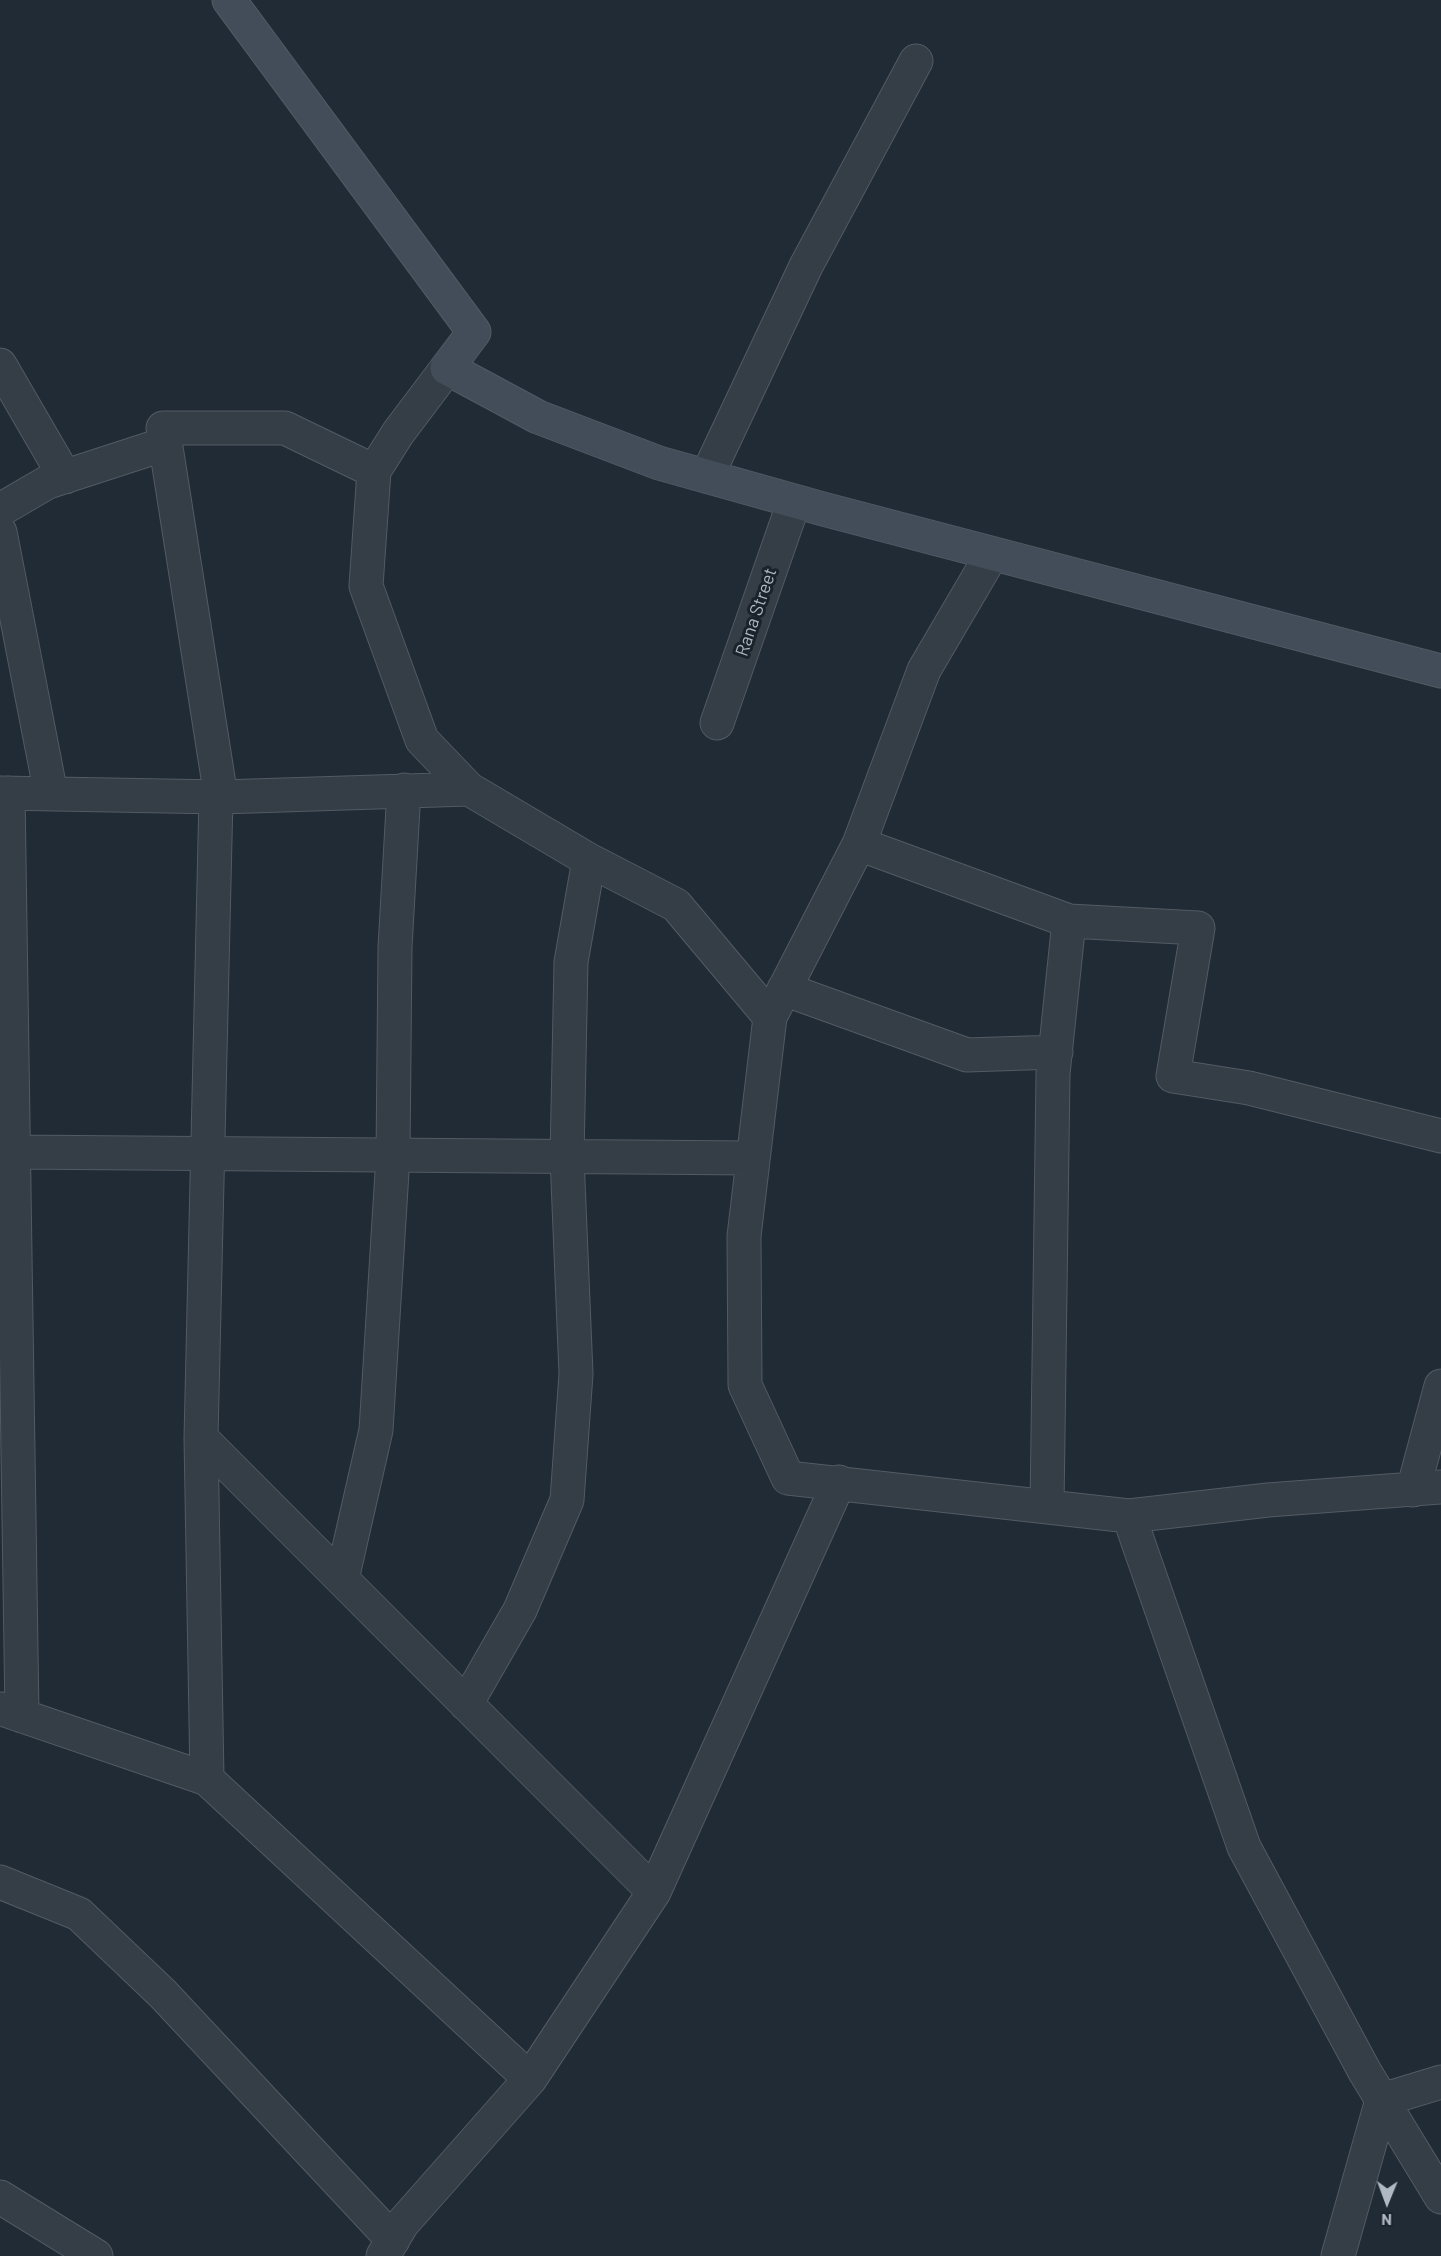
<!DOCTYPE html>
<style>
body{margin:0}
#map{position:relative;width:1441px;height:2256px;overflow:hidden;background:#212b36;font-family:Barlow,sans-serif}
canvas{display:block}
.north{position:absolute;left:1357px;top:2172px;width:60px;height:60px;-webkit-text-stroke:4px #1a222b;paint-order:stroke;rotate:181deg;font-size:16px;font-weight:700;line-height:24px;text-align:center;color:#afb8c3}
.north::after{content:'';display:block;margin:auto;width:21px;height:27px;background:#afb8c3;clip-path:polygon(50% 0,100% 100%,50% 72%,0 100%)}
</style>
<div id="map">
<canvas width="1441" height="2256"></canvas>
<div class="north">N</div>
</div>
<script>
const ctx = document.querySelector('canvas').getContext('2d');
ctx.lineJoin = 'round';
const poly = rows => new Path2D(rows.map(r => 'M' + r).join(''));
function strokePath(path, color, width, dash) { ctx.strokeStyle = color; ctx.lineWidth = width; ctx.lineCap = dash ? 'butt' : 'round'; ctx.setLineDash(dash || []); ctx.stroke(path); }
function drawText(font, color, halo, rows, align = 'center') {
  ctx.font = font + ' Barlow,sans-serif'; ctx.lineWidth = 6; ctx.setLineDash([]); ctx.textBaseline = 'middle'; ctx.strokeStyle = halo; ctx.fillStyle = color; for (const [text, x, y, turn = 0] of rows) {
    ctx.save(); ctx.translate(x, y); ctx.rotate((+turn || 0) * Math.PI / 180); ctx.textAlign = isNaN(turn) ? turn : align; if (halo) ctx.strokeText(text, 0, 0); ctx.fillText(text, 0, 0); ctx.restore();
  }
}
const street = poly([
 [0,365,65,477],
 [447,368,398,433,374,471,366,586,422,740,469,789,589,860,676,905,770,1017,744,1236,745,1385,788,1478,1129,1516,1268,1500,1441,1487],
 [707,476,806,266,916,61],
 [0,510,48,482,165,444],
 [0,532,51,794],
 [717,723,794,502],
 [0,793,221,797,469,789],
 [8,793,22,1716],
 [221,797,163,428,285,428,374,471],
 [859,844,1069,921,1198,928,1173,1076,1249,1088,1441,1136],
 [784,989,967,1055,1056,1052],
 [770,1017,859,844,924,670,992,554],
 [14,1152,753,1158],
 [201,1438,654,1892],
 [1413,1490,1441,1386],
 [1047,1507,1053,1074,1069,921],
 [1129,1516,1244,1847,1365,2072,1441,2197],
 [342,1579,376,1430,393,1156,395,947,404,790],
 [466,1704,520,1610,567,1500,576,1374,567,1157,571,962,589,860],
 [2,1709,207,1779,530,2079],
 [207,1779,201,1438,216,797],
 [0,1882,79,1914,163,1994,393,2240],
 [0,2197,96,2256],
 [383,2256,402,2224,530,2079,654,1892,839,1482],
 [1338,2256,1382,2100,1441,2082]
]);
const secondary = poly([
 [229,0,474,332,447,368,538,417,659,463,823,509,1441,671]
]);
strokePath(street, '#525b64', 35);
strokePath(secondary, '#525b64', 35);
strokePath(street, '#353d46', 33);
strokePath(secondary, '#434d59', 33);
drawText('18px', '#afb8c3', '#1a222b', [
 ["Rana Street",756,612,-71]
]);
</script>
